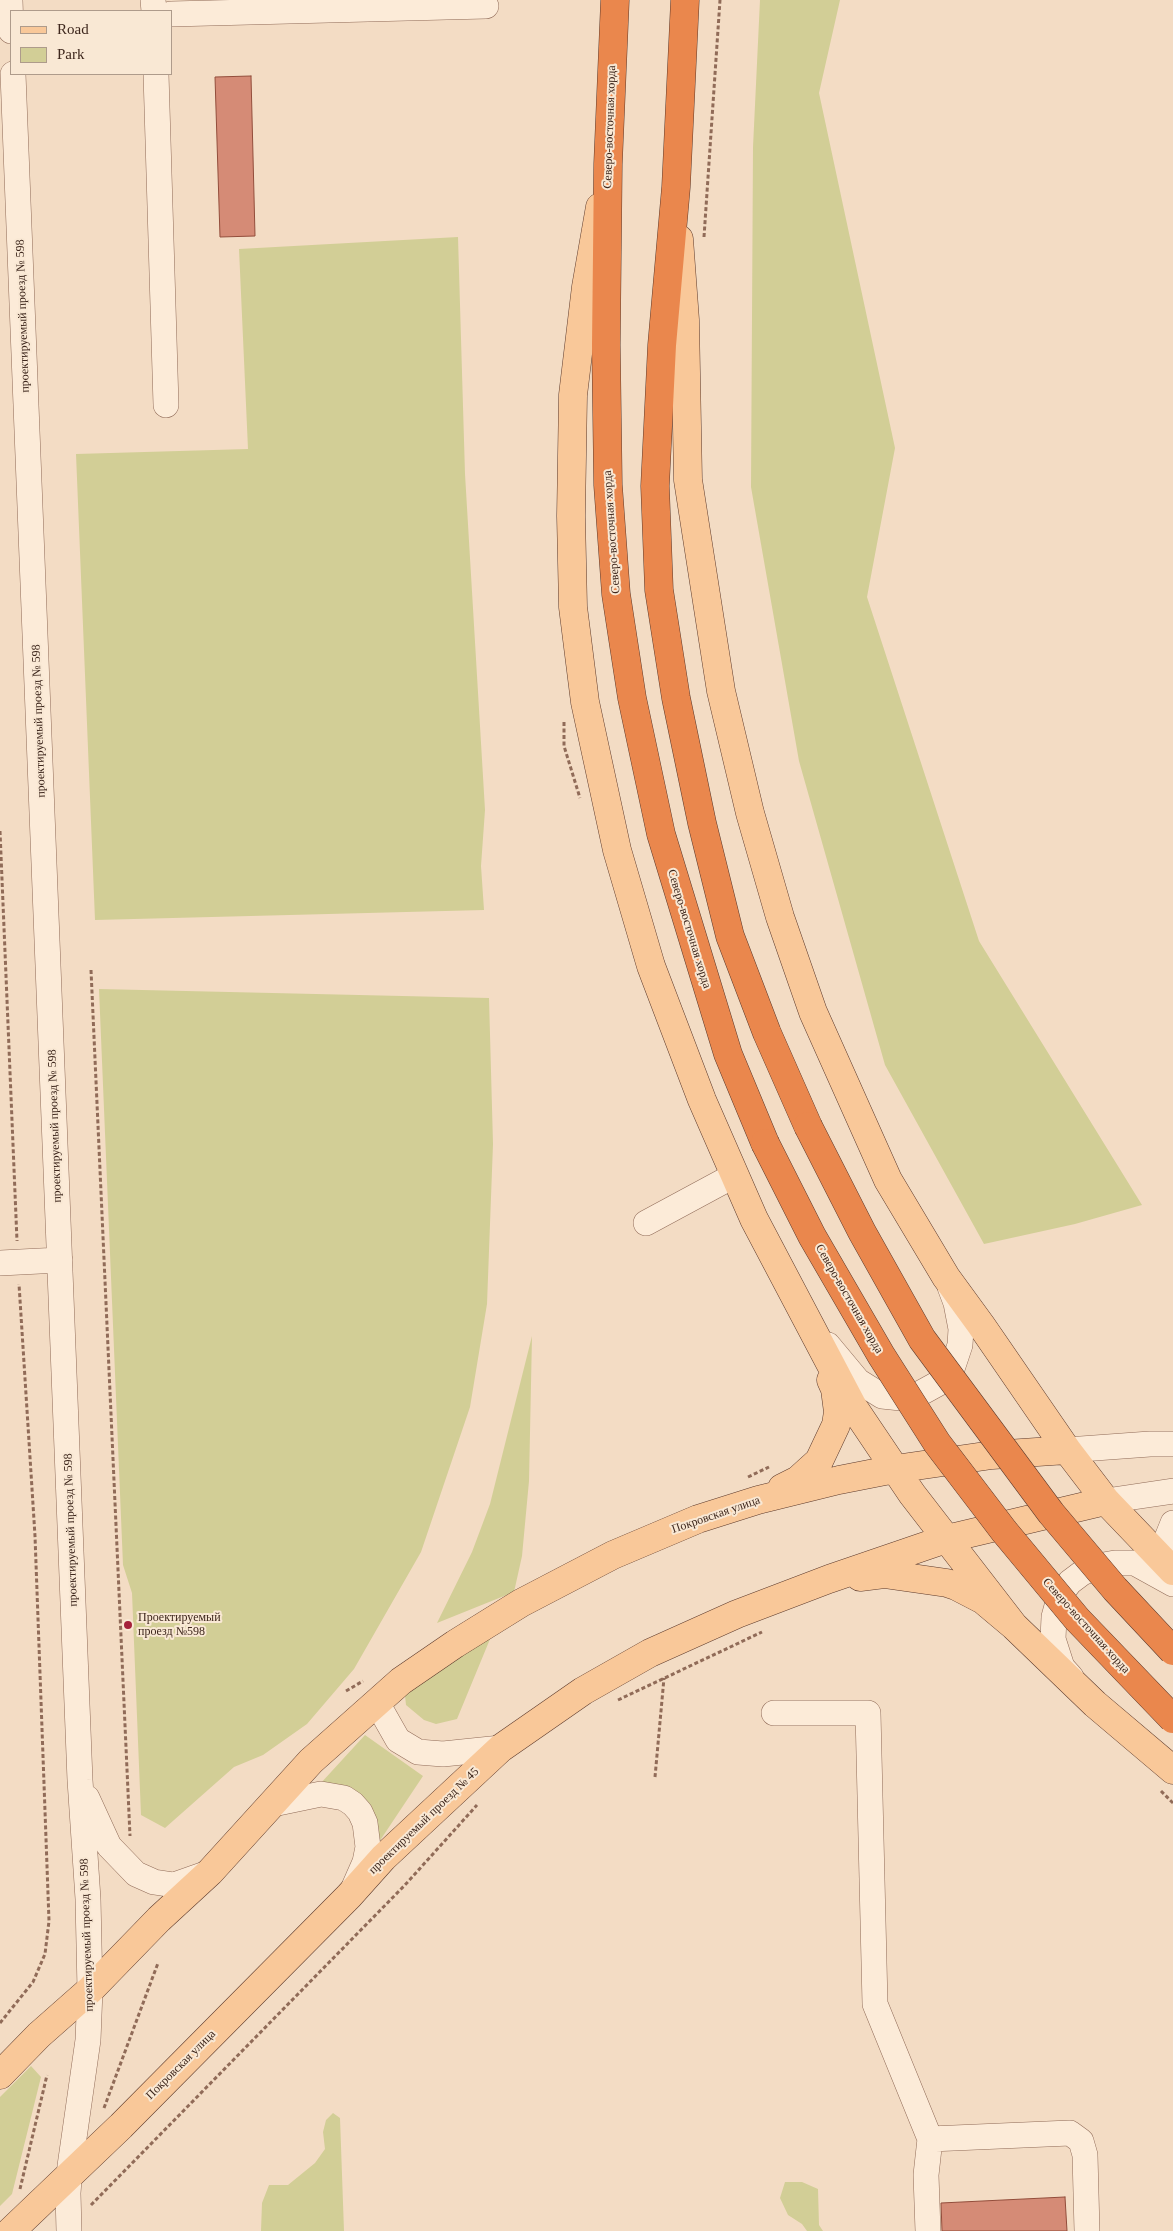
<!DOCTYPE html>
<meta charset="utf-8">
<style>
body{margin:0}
#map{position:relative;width:1173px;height:2231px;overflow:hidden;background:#f3dcc4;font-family:Georgia,serif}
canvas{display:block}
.legend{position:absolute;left:10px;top:10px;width:162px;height:65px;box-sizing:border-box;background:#f9e8d4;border:1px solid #ae9b8b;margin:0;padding:6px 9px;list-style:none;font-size:15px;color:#3e271d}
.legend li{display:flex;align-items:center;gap:10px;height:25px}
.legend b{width:25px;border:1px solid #ae9b8b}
</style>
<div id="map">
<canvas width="1173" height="2231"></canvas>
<ul class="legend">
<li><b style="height:6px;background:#f9c899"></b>Road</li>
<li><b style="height:14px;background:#d2ce96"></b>Park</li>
</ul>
</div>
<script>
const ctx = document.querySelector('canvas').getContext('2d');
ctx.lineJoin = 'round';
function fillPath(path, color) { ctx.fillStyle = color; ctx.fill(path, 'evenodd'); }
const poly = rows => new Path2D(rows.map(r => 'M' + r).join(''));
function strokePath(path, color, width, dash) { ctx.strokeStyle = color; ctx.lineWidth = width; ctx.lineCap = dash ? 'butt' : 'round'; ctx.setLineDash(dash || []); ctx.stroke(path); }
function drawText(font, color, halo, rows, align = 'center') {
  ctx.font = font + ' Georgia,serif'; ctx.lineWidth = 4; ctx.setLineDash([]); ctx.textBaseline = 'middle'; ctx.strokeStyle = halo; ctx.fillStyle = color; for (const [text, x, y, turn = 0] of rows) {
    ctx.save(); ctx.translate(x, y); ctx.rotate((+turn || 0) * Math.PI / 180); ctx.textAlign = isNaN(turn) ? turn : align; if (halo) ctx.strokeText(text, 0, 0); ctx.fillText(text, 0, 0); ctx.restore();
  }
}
fillPath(poly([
 [760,0,840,0,819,93,895,448,867,597,979,941,1142,1205,1075,1224,984,1244,885,1065,799,761,751,487,753,147],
 [458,237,465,474,485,810,481,866,484,910,95,920,76,454,248,449,239,249],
 [99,989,489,998,493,1144,487,1304,470,1407,421,1552,354,1669,307,1724,263,1755,234,1767,165,1828,141,1815,132,1593,123,1565],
 [532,1336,529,1481,522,1556,514,1592,437,1623,472,1552,490,1504],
 [495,1627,457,1719,436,1724,424,1720,406,1705,404,1686],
 [365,1735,423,1776,379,1842,365,1799,359,1793,351,1789,320,1784],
 [31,2066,41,2077,12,2194,0,2206,0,2097],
 [333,2113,340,2118,344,2231,261,2231,262,2203,269,2185,288,2185,315,2163,325,2149,323,2132,326,2120],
 [785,2182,802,2182,818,2189,819,2225,823,2231,807,2231,802,2224,788,2215,780,2198]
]), '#d2ce96');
const building = poly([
 [251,76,255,236,220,237,215,77,251,76],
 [1065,2197,1067,2231,942,2231,941,2203,1065,2197]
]);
fillPath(building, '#d58b76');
strokePath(building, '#924d3b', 1);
const minor = poly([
 [10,0,11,31],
 [153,0,154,11],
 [171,14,486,6],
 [13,74,80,1780,88,1899,90,1990,88,2040,70,2166,68,2193,69,2231],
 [156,74,166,405],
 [646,1223,735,1175],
 [0,1263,60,1260],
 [828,1345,858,1381,882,1396,901,1398,919,1394,939,1383,952,1369,960,1345,961,1329,956,1303,950,1287],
 [1067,1450,1150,1444,1173,1444],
 [1106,1501,1173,1491],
 [1173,1523,1167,1538,1173,1565],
 [1071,1677,1062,1667,1053,1639,1054,1617,1060,1595,1070,1582,1082,1573,1098,1566,1115,1563,1135,1563,1173,1584],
 [377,1703,398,1740,418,1752,443,1754,501,1748],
 [774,1713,868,1713,875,2004,930,2139,1070,2133,1081,2141,1085,2155,1087,2231],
 [87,1798,109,1846,136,1874,154,1882,174,1885,208,1873],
 [273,1804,321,1794,344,1798,353,1804,360,1812,365,1823,368,1847,365,1862,354,1887],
 [928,2231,926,2175,930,2139]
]);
const major = poly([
 [600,207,586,287,573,395,571,516,573,607,585,702,617,850,651,966,702,1100,754,1219,852,1405,912,1494,1014,1626],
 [679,239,685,320,688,480,721,691,750,813,780,917,813,1012,888,1180,946,1277,981,1325,1067,1450,1106,1501,1173,1571],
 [782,1488,798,1480,819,1461,836,1425,838,1412,835,1389,831,1380],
 [860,1577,884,1574,947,1583,956,1586,983,1600,1014,1626,1095,1704,1173,1770],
 [0,2075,39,2035,90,1990,159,1919,210,1872,311,1761,401,1681,455,1644,521,1603,613,1555,698,1519,758,1500,839,1480,895,1469,992,1455,1067,1450],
 [11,2231,121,2126,349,1896,383,1858,501,1748,583,1691,650,1653,737,1614,829,1579,946,1539,1106,1501]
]);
const highway = poly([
 [615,0,608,164,606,345,608,485,616,594,632,698,661,834,728,1054,765,1143],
 [685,0,676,187,662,345,655,486,659,590,676,698,702,823,730,936,767,1033,808,1126]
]);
strokePath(minor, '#906b58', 26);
strokePath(major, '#5d3a2c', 29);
strokePath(highway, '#5d3a2c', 29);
strokePath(poly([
 [704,237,720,0],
 [564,722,564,746,580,798],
 [0,831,17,1241],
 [91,970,130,1836],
 [748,1477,769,1467],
 [346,1691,363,1681],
 [618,1700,762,1632],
 [655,1777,664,1678],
 [1161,1791,1173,1803],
 [0,2023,33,1982,45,1954,49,1921,35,1536,19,1284],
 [104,2108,158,1963],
 [20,2189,47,2075],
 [91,2205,405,1885,477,1805]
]), '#906b58', 3, [4, 2.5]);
strokePath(minor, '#fcebd8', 25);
strokePath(major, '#f9c899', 28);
strokePath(highway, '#ea874d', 28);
const highwayBridge = poly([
 [808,1126,862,1232,922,1339,1051,1513,1115,1589,1173,1651],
 [765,1143,812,1236,881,1355,937,1443,1004,1531,1077,1619,1173,1719]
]);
strokePath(highwayBridge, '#5d3a2c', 29, []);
strokePath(highwayBridge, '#ea874d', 28);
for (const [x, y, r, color] of [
 [128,1625,5,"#a5213b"]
]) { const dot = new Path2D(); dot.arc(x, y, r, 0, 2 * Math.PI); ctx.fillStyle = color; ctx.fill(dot); strokePath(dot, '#f9e8d4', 2); }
drawText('12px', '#3e271d', '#f9e8d4', [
 ["Северо-восточная хорда",610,127,-88],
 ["проектируемый проезд № 598",23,316,-92],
 ["Северо-восточная хорда",612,532,-94],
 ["проектируемый проезд № 598",39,721,-92],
 ["Северо-восточная хорда",689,929,73],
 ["проектируемый проезд № 598",55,1126,-92],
 ["Северо-восточная хорда",849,1299,60],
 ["Покровская улица",716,1515,-19],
 ["проектируемый проезд № 598",71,1530,-92],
 ["Северо-восточная хорда",1086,1626,48],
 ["проектируемый проезд № 45",424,1821,-44],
 ["проектируемый проезд № 598",87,1935,-92],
 ["Покровская улица",181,2065,-45]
]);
drawText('12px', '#3e271d', '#f9e8d4', [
 ["Проектируемый",138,1618],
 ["проезд №598",138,1632]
], 'left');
</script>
